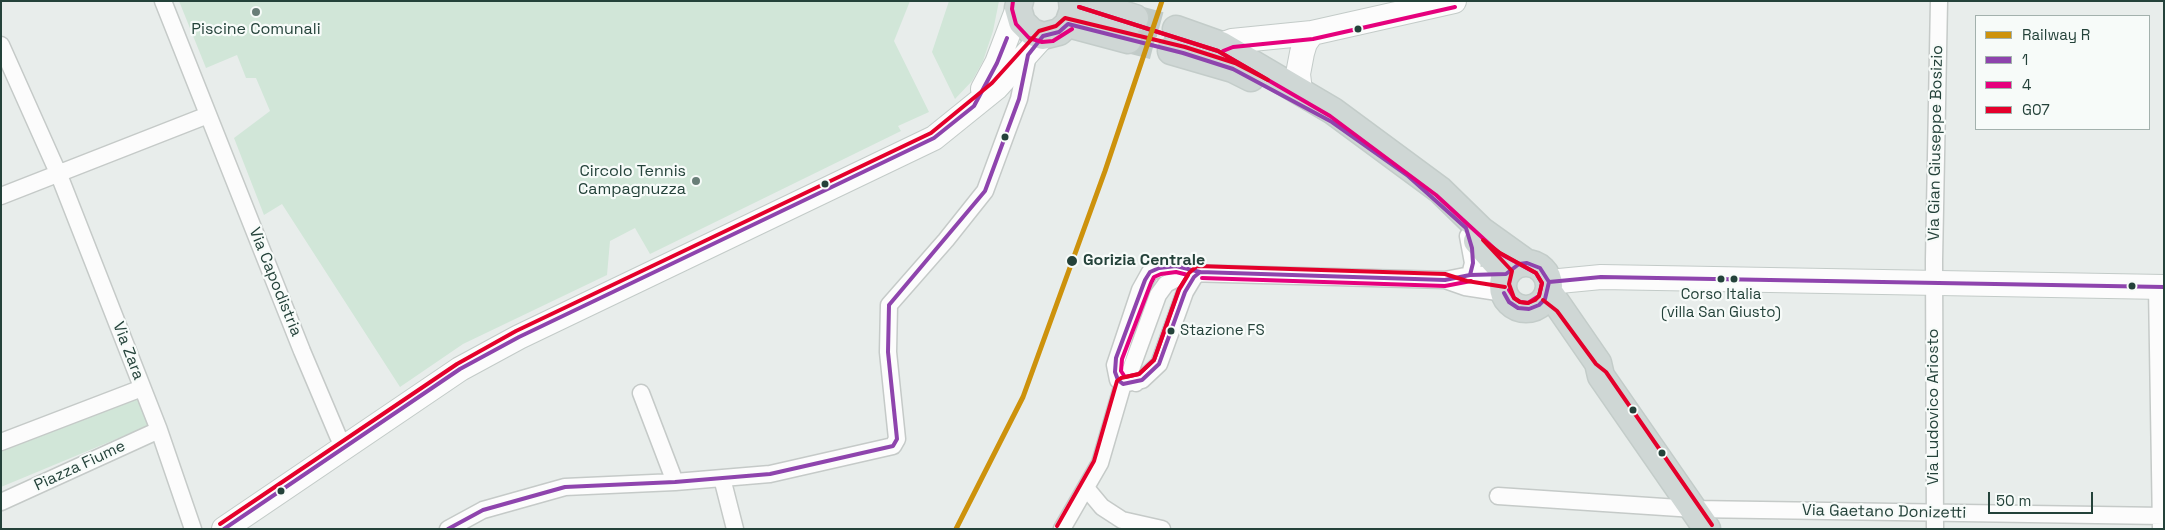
<!DOCTYPE html>
<style>
body{margin:0}
#map{position:relative;width:2165px;height:530px;overflow:hidden;background:#e8edeb;font-family:"Space Grotesk",sans-serif}
canvas{display:block}
.frame{position:absolute;inset:0;border:2px solid #24423a;pointer-events:none}
.legend{position:absolute;left:1975px;top:15px;width:175px;height:115px;box-sizing:border-box;background:#f7fbf9;border:1px solid #a3b1ad;margin:0;padding:6px 9px;list-style:none;font-size:15px;color:#24423a}
.legend li{display:flex;align-items:center;gap:10px;height:25px}
.legend b{width:25px;border:1px solid #a3b1ad}
.scale{position:absolute;left:1988px;top:492px;width:105px;height:22px;box-sizing:border-box;border:2px solid #24423a;border-top:0;padding-left:6px;font-size:15px;line-height:18px;white-space:nowrap;color:#24423a;-webkit-text-stroke:4px #f7fbf9;paint-order:stroke}
</style>
<div id="map">
<canvas width="2165" height="530"></canvas>
<div class="frame"></div>
<ul class="legend">
<li><b style="height:6px;background:#cd920c"></b>Railway R</li>
<li><b style="height:6px;background:#8e44ad"></b>1</li>
<li><b style="height:6px;background:#e5007d"></b>4</li>
<li><b style="height:6px;background:#e4002b"></b>G07</li>
</ul>
<div class="scale">50 m</div>
</div>
<script>
const ctx = document.querySelector('canvas').getContext('2d');
ctx.lineJoin = 'round';
function fillPath(path, color) { ctx.fillStyle = color; ctx.fill(path, 'evenodd'); }
const poly = rows => new Path2D(rows.map(r => 'M' + r).join(''));
function strokePath(path, color, width, dash) { ctx.strokeStyle = color; ctx.lineWidth = width; ctx.lineCap = dash ? 'butt' : 'round'; ctx.setLineDash(dash || []); ctx.stroke(path); }
function drawText(font, color, halo, rows, align = 'center') {
  ctx.font = font + ' "Space Grotesk",sans-serif'; ctx.lineWidth = 4.5; ctx.setLineDash([]); ctx.textBaseline = 'middle'; ctx.strokeStyle = halo; ctx.fillStyle = color; for (const [text, x, y, turn = 0] of rows) {
    ctx.save(); ctx.translate(x, y); ctx.rotate((+turn || 0) * Math.PI / 180); ctx.textAlign = isNaN(turn) ? turn : align; if (halo) ctx.strokeText(text, 0, 0); ctx.fillText(text, 0, 0); ctx.restore();
  }
}
fillPath(poly([
 [179,1,910,1,894,41,929,112,898,126,901,131,650,254,635,228,610,241,607,275,463,344,400,387,282,204,264,215,234,138,270,111,256,78,246,78,237,55,206,68],
 [949,1,999,1,993,31,983,61,972,81,955,99,932,52],
 [139,396,150,425,1,487,1,448]
]), '#d1e6d8');
strokePath(poly([
 [1135,18,1176,29],
 [1128,40,1171,51]
]), '#c1cbc8', 26, [26, 13]);
const street = poly([
 [163,1,302,351,338,436,345,447],
 [1,45,59,175,159,430,193,529],
 [1,196,208,115],
 [1468,236,1473,263,1470,275],
 [1167,266,1200,272,1194,277,1185,292,1159,364,1142,380,1123,384,1118,380,1115,365,1140,290,1150,272,1167,266],
 [1445,280,1465,287,1504,293],
 [2157,287,2161,529],
 [1136,383,1130,372,1158,295,1166,284,1187,273,1445,280,1470,275,1506,274],
 [641,393,675,482],
 [1,442,142,388],
 [722,478,735,529],
 [1087,489,1102,507,1122,520,1162,529],
 [1498,496,1694,509,2164,516],
 [1,502,159,430],
 [448,529,483,510,565,487,675,482,770,474,893,446,897,439,888,352,889,305,946,240,985,191,1019,99,1028,55],
 [1062,529,1100,463,1123,384],
 [1935,529,1934,260,1939,1]
]);
const secondary = poly([
 [1221,45,1232,41,1312,33,1454,1],
 [983,89,997,63,1018,8],
 [1300,91,1298,74,1302,53,1305,43,1312,33],
 [1549,282,1601,277,2164,287],
 [224,529,460,369,519,337,934,138,996,88,1043,36]
]);
const primary = poly([
 [1020,1,1018,8,1022,22,1032,32,1043,36,1059,32,1068,24,1073,10,1072,1],
 [1081,1,1135,18],
 [1068,24,1128,40],
 [1176,29,1221,45,1333,111,1440,190,1481,230,1527,263],
 [1171,51,1233,69,1251,78],
 [1477,241,1506,274],
 '1503 286a23 23 0 1 1 46 0a23 23 0 1 1-46 0Z',
 [1549,292,1598,363,1601,376,1707,529]
]);
strokePath(street, '#c5cac8', 19);
strokePath(secondary, '#c3cbc8', 26);
strokePath(primary, '#c3ccc9', 29);
strokePath(street, '#fcfcfc', 16);
strokePath(secondary, '#fcfcfc', 24);
strokePath(primary, '#cfd7d5', 26);
strokePath(poly([
 [1176,266,1200,272,1194,277,1185,292,1159,364,1142,380,1123,384,1118,380,1115,372,1116,358,1145,280,1150,272,1159,268,1176,266],
 [1200,272,1445,280,1470,275,1506,274,1519,264,1527,263,1540,268,1549,282,1545,299,1539,305,1529,309,1518,308,1509,302,1504,293],
 [1549,282,1601,277,2164,287],
 [224,529,460,369,519,337,934,138,974,106,997,63,1007,38],
 [448,529,483,510,565,487,675,482,770,474,893,446,897,439,888,352,889,305,985,191,1019,99,1028,55,1043,36,1059,32,1068,24,1183,53,1233,69,1332,122,1407,175,1466,228,1472,248,1473,263,1470,275]
]), '#8e44ad', 4);
strokePath(poly([
 [1013,1,1012,9,1016,24,1029,38,1042,42,1053,41,1072,29],
 [1079,7,1218,51,1330,116,1436,195,1499,253,1536,273,1542,283,1539,296,1528,303,1520,302,1514,298,1509,290],
 [1223,51,1233,47,1313,39,1455,7],
 [1176,272,1188,275,1179,290,1154,360,1139,374,1125,377,1121,371,1122,359,1151,283,1154,277,1161,274,1176,272],
 [1202,278,1445,286,1471,281]
]), '#e5007d', 4);
strokePath(poly([
 [1483,240,1500,253,1536,273,1542,283,1539,296,1535,300,1528,303,1520,302,1514,298,1509,284,1512,271,1483,240],
 [1543,300,1557,311,1596,364,1606,372,1712,525],
 [220,524,457,364,516,331,931,133,992,83,1039,31,1056,26,1065,18,1185,47,1235,63,1268,80,1218,51,1079,7],
 [1057,526,1094,461,1117,381,1121,378,1139,374,1154,360,1179,289,1189,273,1197,266,1445,274,1467,281,1505,287]
]), '#e4002b', 4);
strokePath(poly([
 [956,529,1023,397,1105,171,1162,1]
]), '#cd920c', 5);
for (const [x, y, r, color] of [
 [256,12,5,"#697e78"],
 [1358,29,4.5,"#24423a"],
 [1005,137,4.5,"#24423a"],
 [696,181,5,"#697e78"],
 [825,184,4.5,"#24423a"],
 [1072,261,6,"#24423a"],
 [1721,279,4.5,"#24423a"],
 [1734,279,4.5,"#24423a"],
 [2132,286,4.5,"#24423a"],
 [1171,331,4.5,"#24423a"],
 [1633,410,4.5,"#24423a"],
 [1662,453,4.5,"#24423a"],
 [281,491,4.5,"#24423a"]
]) { const dot = new Path2D(); dot.arc(x, y, r, 0, 2 * Math.PI); ctx.fillStyle = color; ctx.fill(dot); strokePath(dot, '#f7fbf9', 2); }
drawText('15px', '#24423a', '#f7fbf9', [
 ["Corso Italia",1721,295],
 ["(villa San Giusto)",1721,313],
 ["Stazione FS",1180,331,"left"]
]);
drawText('16px', '#24423a', '#f7fbf9', [
 ["Piscine Comunali",256,30],
 ["Circolo Tennis",686,172,"right"],
 ["Campagnuzza",686,190,"right"]
]);
drawText('16px', '#24423a', '#f7fbf9', [
 ["Via Gian Giuseppe Bosizio",1936,143,-89],
 ["Via Capodistria",275,282,68],
 ["Via Zara",128,351,69],
 ["Via Ludovico Ariosto",1934,407,-90],
 ["Piazza Fiume",80,466,-25],
 ["Via Gaetano Donizetti",1884,512,1]
]);
drawText('bold 16px', '#24423a', '#f7fbf9', [
 ["Gorizia Centrale",1083,261]
], 'left');
</script>
